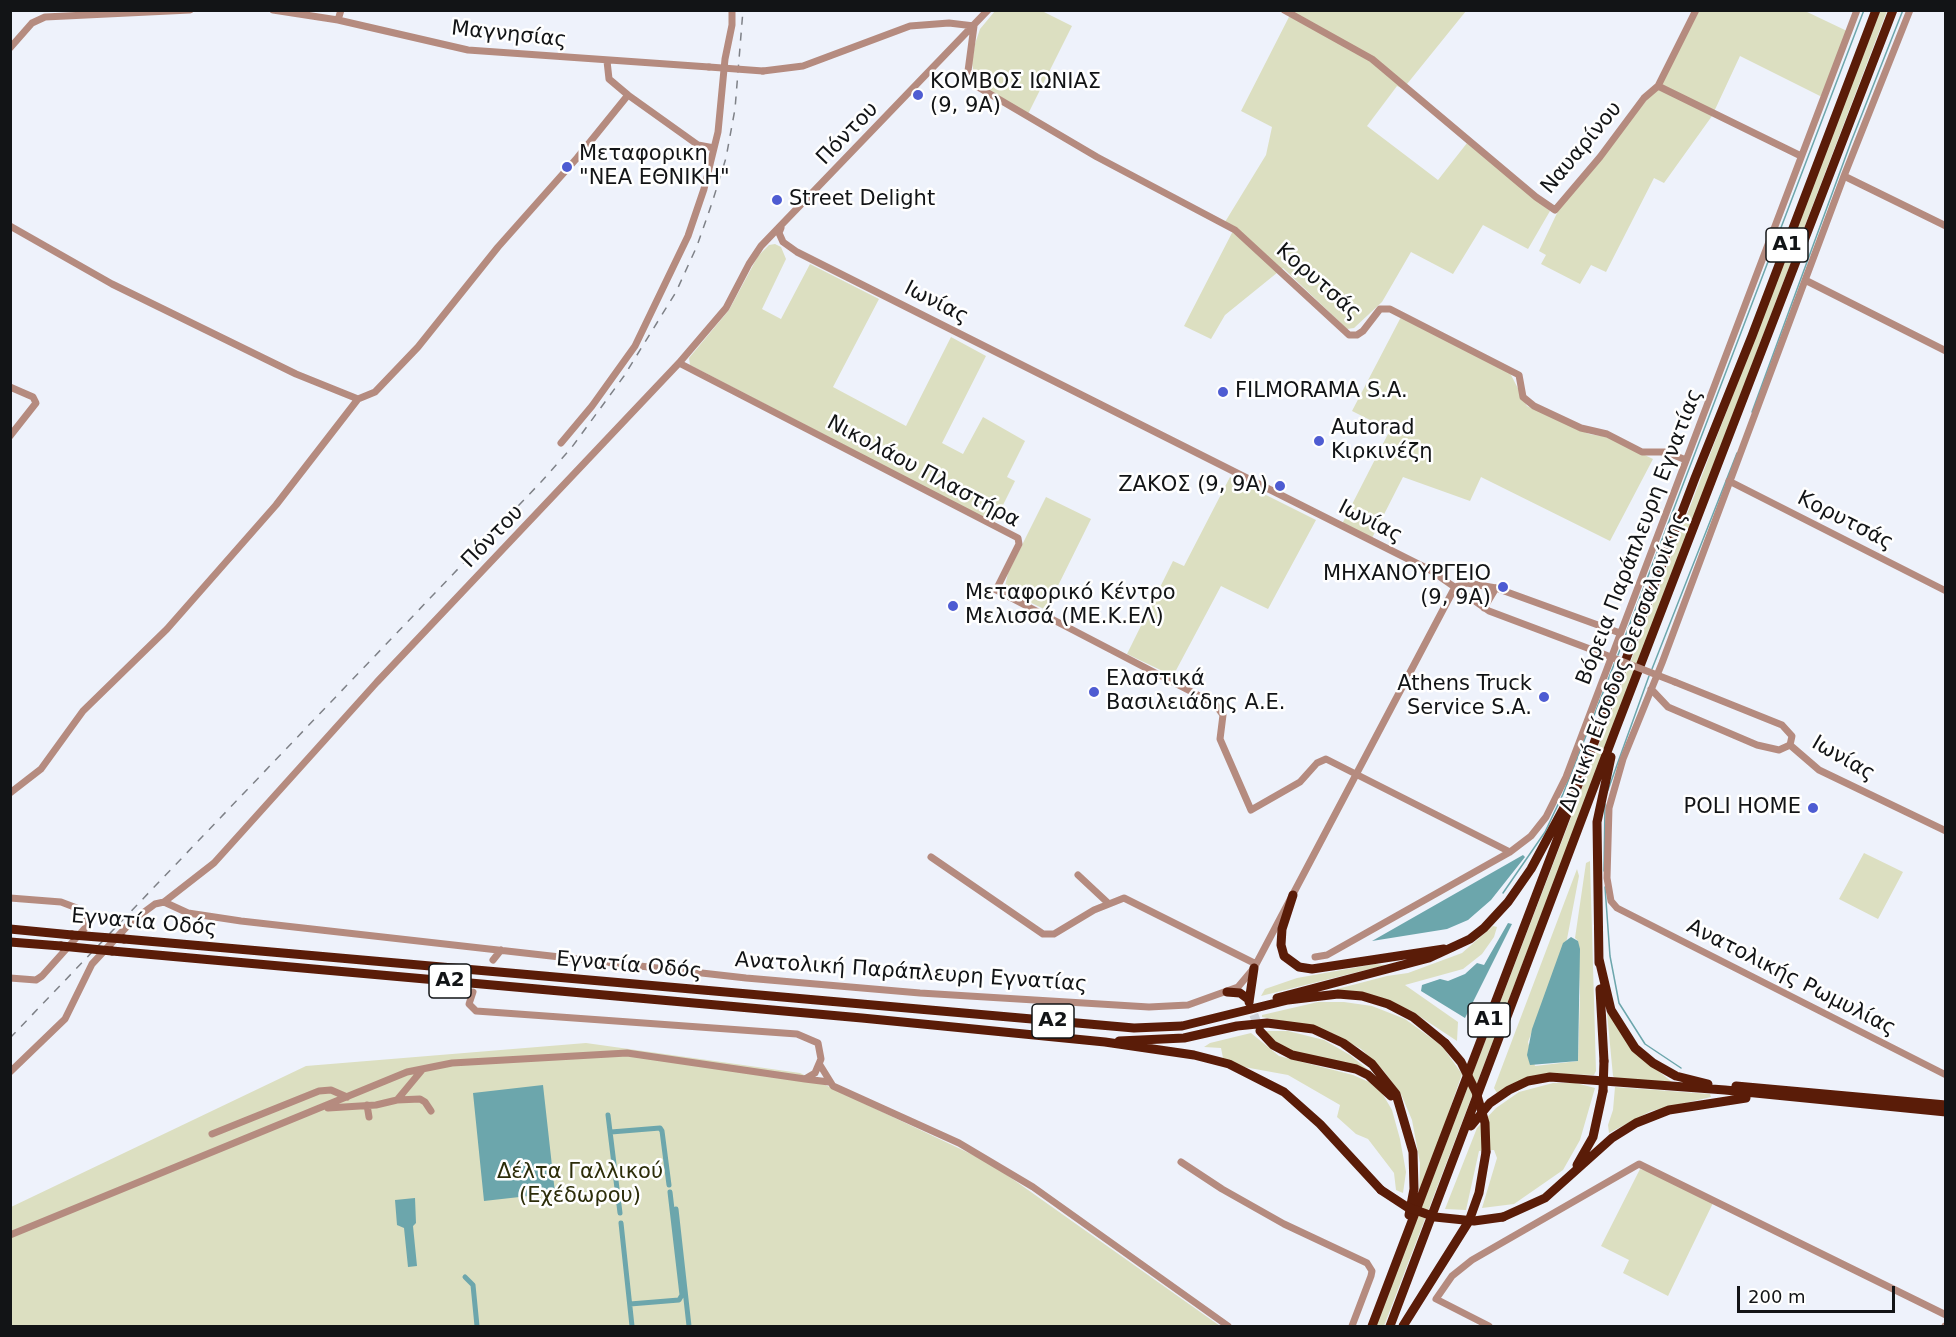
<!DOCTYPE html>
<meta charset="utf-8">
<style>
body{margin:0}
#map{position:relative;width:1956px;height:1337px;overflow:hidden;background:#eef2fb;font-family:"DejaVu Sans",sans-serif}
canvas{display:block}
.frame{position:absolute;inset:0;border:12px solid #121416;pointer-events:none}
.scale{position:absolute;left:1737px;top:1286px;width:158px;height:27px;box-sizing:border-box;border:3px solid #121416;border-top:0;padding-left:8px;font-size:18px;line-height:21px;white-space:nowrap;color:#121416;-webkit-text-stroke:4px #fff;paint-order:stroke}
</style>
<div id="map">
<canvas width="1956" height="1337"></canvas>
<div class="frame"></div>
<div class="scale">200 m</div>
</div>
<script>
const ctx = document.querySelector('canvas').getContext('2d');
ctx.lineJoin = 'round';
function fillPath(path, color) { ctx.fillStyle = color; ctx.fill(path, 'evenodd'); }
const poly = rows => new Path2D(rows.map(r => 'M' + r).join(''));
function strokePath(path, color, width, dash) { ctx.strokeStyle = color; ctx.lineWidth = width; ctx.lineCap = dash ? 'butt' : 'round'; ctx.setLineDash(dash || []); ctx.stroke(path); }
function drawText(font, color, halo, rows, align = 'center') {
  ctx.font = font + ' "DejaVu Sans",sans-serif'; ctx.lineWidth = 5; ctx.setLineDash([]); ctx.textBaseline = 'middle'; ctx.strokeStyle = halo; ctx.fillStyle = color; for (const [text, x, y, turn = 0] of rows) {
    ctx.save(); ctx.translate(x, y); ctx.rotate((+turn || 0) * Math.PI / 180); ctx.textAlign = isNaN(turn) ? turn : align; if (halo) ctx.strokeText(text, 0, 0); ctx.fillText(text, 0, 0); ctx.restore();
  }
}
fillPath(poly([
 [995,11,1042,11,1072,26,1027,116,975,81,972,63,975,44,980,29],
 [1287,11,1466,11,1403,89,1397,86,1367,126,1438,180,1467,143,1550,211,1528,249,1483,225,1453,274,1411,252,1382,302,1354,328,1347,329,1283,268,1225,315,1211,339,1184,326,1235,227,1225,222,1266,155,1272,127,1241,111,1291,13],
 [1699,11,1805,11,1847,31,1822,97,1740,56,1712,116,1664,183,1654,178,1606,272,1591,265,1580,284,1541,264,1546,255,1539,251,1558,211,1665,77],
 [1880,11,1887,11,1384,1326,1376,1326],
 [775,244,781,247,786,259,762,309,781,319,810,264,879,299,833,387,906,426,951,337,986,356,942,443,963,454,983,417,1025,441,1007,477,1015,481,994,523,690,365,689,358,729,310,758,256,769,245],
 [1401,317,1510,373,1527,406,1589,434,1607,437,1653,459,1610,541,1481,477,1470,501,1403,477,1372,538,1342,524,1390,430,1352,411],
 [1230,477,1316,520,1268,609,1221,586,1173,676,1127,654,1173,561,1184,566],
 [1046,497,1091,519,1046,610,1011,593,1005,586,1008,573],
 [1864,853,1903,872,1878,919,1839,899],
 [1590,861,1596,1071,1594,1075,1552,1074,1497,1093,1494,1088,1577,869,1579,876,1567,939,1528,1042,1535,1066,1578,1061,1580,996,1578,941,1575,938,1586,863],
 [1493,926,1497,927,1494,937,1482,954,1463,969,1405,985,1458,1022,1457,1041,1413,1012,1388,1000,1336,992,1337,989,1387,976,1408,973,1462,953],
 [1375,964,1386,965,1261,996,1265,989,1297,978],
 [1318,1002,1344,1002,1372,1006,1405,1019,1442,1046,1462,1074,1419,1198,1420,1163,1412,1120,1401,1094,1383,1070,1361,1049,1334,1034,1319,1028,1262,1017,1262,1015],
 [1607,1013,1610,1013,1632,1049,1673,1083,1616,1079,1613,1076],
 [1265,1031,1288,1031,1324,1040,1350,1055,1377,1077,1302,1056,1276,1043],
 [1251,1033,1279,1056,1353,1075,1369,1082,1382,1093,1392,1110,1400,1139,1406,1172,1403,1193,1396,1190,1394,1173,1368,1139,1356,1134,1337,1117,1340,1105,1288,1075,1244,1067,1223,1058,1221,1048,1204,1047,1210,1043],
 [586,1043,800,1073,990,1163,1220,1326,11,1326,11,1207,306,1066],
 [1553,1083,1576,1083,1595,1088,1580,1140,1563,1170,1514,1204,1482,1208,1497,1158,1494,1150,1479,1151,1466,1210,1445,1209,1477,1128,1496,1108,1519,1092],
 [1615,1087,1710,1094,1711,1097,1651,1111,1609,1133,1608,1125,1613,1110],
 [1640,1169,1650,1172,1713,1203,1668,1296,1623,1273,1629,1260,1601,1246]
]), '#dcdfc1');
fillPath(poly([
 [1523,855,1525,857,1491,900,1468,920,1447,929,1372,941],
 [1508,923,1512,924,1465,1018,1421,991,1422,985,1440,979,1448,981,1465,974,1477,963,1484,965],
 [1571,937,1578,941,1580,949,1578,1061,1530,1065,1527,1055,1532,1029,1563,943],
 [543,1085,555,1193,484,1201,473,1093],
 [415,1198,416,1223,413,1226,417,1266,408,1267,404,1228,397,1225,395,1200]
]), '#6ca6ac');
strokePath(poly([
 [1752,412,1851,142,1903,10],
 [1618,655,1864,10],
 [1652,669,1737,453],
 [1608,790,1649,676],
 [1604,871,1605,804],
 [1605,887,1610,956,1619,1003,1645,1044,1681,1068],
 [1503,893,1545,832,1563,794,1615,662]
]), '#6ca6ac', 1.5);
strokePath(poly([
 [608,1115,620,1213],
 [611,1132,660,1128,662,1131,669,1185],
 [676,1209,689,1326],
 [621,1223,632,1326],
 [465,1277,473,1285,477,1326],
 [630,1304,679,1300,682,1295,670,1192]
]), '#6ca6ac', 5);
strokePath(poly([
 [1249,1002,1260,1031]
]), '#cdd1d9', 9, [9, 4.5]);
strokePath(poly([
 [273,10,338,20,468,50,709,67],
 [1284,10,1372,59,1536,197,1555,210,1600,157,1644,98,1658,86,1696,10],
 [1910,10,1844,176,1662,663,1623,759,1609,808,1607,878,1611,901,1617,908,1946,1075],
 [338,20,341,10],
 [10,48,32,23,45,17,190,10],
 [763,71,803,66,910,26,949,23,974,26,968,71,978,87,1097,157,1235,230,1349,335,1357,335,1363,331,1380,309,1390,309,1519,375,1523,397,1534,406,1581,428,1607,434,1642,452,1666,452,1686,460],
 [1658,86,1801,156],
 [628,95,698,145,714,148],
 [1844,176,1946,226],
 [10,226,112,284,296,374,358,399,375,392,418,347,498,247,577,158,628,95,609,79,607,61],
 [781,228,779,233,783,242,797,252,1430,570,1489,611,1598,652],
 [1807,281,1946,351],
 [679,363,1018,538,1019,544,996,590,1215,704,1223,715,1220,739,1251,810,1300,782,1317,763,1326,759,1510,852],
 [10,387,33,397,36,403,10,436],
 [561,443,592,406,635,346,688,236,704,189,718,132,725,59,732,25,732,10],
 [1729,481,1946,591],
 [1484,608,1496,588],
 [1675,682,1782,725,1792,736,1790,745,1819,770,1946,831],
 [1651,689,1668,707,1757,745,1779,750,1790,745],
 [10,793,41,769,83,711,167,629,276,505,358,399],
 [931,857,1043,934,1054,934,1094,910,1124,898,1256,964],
 [1078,875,1108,903],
 [10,898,61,902,82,910,88,919,86,927,42,976,36,980,10,978],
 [164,902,188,913,241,921,746,978,920,993,1149,1007,1188,1005,1238,987,1254,968,1455,587,1467,583,1496,588,1620,633],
 [1315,957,1327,955,1510,852,1531,836,1546,817,1566,777,1857,10],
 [493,960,501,950],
 [820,1065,833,1086,959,1143,1033,1187,1228,1326],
 [10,1072,65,1019,92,964,132,921,155,904,164,902,214,863,377,682,679,363,726,308,749,264,761,246,988,10],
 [805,1079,829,1082],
 [397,1100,420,1099,425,1102,431,1111],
 [367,1105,369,1117],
 [328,1108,376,1105,397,1100,422,1070],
 [212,1134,319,1091,331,1090,347,1097],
 [1181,1162,1222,1189,1284,1224,1367,1263,1372,1271,1371,1276,1352,1326],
 [10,1235,407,1072,452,1063,627,1053,805,1079,815,1073,821,1059,818,1043,797,1034,476,1011,469,1004,473,992],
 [1489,1326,1436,1299,1452,1276,1472,1260,1639,1164,1946,1315],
 [1945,1326,1946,1326]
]), '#b58b7f', 7);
strokePath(poly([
 [1293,895,1282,929,1281,945,1284,956,1299,967,1312,969,1444,949],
 [10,929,72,935],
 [124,939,1134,1028,1182,1026,1288,1000,1338,994,1362,996,1388,1004,1413,1017,1445,1043],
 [10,942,61,946],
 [112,951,862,1018,1105,1042,1194,1055,1229,1064,1284,1092,1320,1124,1381,1190],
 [1599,959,1611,1010,1635,1048,1653,1063,1676,1076,1708,1084],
 [1599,963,1597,822,1611,757],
 [1600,989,1604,1061],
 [1227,992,1240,993,1248,999],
 [1277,998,1429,958,1470,939,1484,928,1508,902,1531,869,1567,802],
 [1249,1002,1254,968],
 [1260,1031,1273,1045,1292,1055,1356,1069,1368,1075,1391,1096],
 [1119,1041,1184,1038,1237,1026,1267,1023,1313,1029,1343,1043,1372,1064,1396,1094,1413,1152,1414,1189,1409,1215],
 [1736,1086,1946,1105],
 [1471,1126,1490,1103,1509,1090,1528,1081,1550,1077,1725,1090,1946,1112],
 [1577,1165,1593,1137,1603,1091],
 [1503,1217,1545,1198,1612,1138,1636,1123,1669,1110,1746,1098],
 [1372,1326,1695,478,1752,336,1876,10],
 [1390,1326,1615,731,1893,10],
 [1403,1326,1469,1221,1479,1193,1486,1152]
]), '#5a1c08', 9);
strokePath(poly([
 [10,1038,541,482,572,447,624,376,676,292,697,246,712,203,726,158,735,109,743,10]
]), '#7e8187', 1.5, [8, 8]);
strokePath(poly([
 [709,67,763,71],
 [1598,652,1675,682]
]), '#b58b7f', 7);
strokePath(poly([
 [72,935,124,939],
 [61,946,112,951],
 [1445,1043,1461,1062,1476,1092,1485,1123,1486,1152],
 [1603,1091,1604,1061],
 [1381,1190,1407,1207,1435,1217,1474,1221,1503,1217]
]), '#5a1c08', 9);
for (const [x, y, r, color] of [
 [918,95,6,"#4e5cd2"],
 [567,167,6,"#4e5cd2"],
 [777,200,6,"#4e5cd2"],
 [1223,392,6,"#4e5cd2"],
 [1319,441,6,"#4e5cd2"],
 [1280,486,6,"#4e5cd2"],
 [1503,587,6,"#4e5cd2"],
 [953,606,6,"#4e5cd2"],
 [1094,692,6,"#4e5cd2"],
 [1544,697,6,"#4e5cd2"],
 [1813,808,6,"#4e5cd2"]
]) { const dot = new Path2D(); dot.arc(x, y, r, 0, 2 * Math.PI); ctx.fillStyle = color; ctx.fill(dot); strokePath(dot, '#fff', 2); }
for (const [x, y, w] of [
 [1787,245,42],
 [450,981,42],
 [1489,1020,42],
 [1053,1021,42]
]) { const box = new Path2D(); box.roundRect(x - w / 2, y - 17, w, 34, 4.5); ctx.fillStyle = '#fff'; ctx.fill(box); strokePath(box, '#121416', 1.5); }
drawText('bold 20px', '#121416', null, [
 ["Α1",1787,245],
 ["Α2",450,981],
 ["Α1",1489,1020],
 ["Α2",1053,1021]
]);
drawText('21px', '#121416', '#fff', [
 ["Μαγνησίας",509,35,6],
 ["Πόντου",848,134,-46],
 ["Ναυαρίνου",1582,148,-50],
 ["Κορυτσάς",1318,282,41],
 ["Ιωνίας",936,303,27],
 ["Νικολάου Πλαστήρα",923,472,28],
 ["Κορυτσάς",1845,521,27],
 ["Ιωνίας",1370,522,27],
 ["Πόντου",493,537,-46],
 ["Βόρεια Παράπλευρη Εγνατίας",1640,537,-69],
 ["Δυτική Είσοδος Θεσσαλονίκης",1624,662,-69],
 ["Ιωνίας",1843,759,30],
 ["Εγνατία Οδός",144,923,5],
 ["Εγνατία Οδός",629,966,5],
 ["Ανατολική Παράπλευρη Εγνατίας",911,973,4],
 ["Ανατολικής Ρωμυλίας",1791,978,27]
]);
drawText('21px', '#121416', '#fff', [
 ["ΚΟΜΒΟΣ ΙΩΝΙΑΣ",930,83],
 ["(9, 9Α)",930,107],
 ["Μεταφορικη",579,155],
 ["\"ΝΕΑ ΕΘΝΙΚΗ\"",579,179],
 ["Street Delight",789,200],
 ["FILMORAMA S.A.",1235,392],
 ["Autorad",1331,429],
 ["Κιρκινέζη",1331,453],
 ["ΖΑΚΟΣ (9, 9Α)",1268,486,"right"],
 ["ΜΗΧΑΝΟΥΡΓΕΙΟ",1491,575,"right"],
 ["(9, 9Α)",1491,599,"right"],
 ["Μεταφορικό Κέντρο",965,594],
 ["Μελισσά (ΜΕ.Κ.ΕΛ)",965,618],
 ["Ελαστικά",1106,680],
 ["Βασιλειάδης Α.Ε.",1106,704],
 ["Athens Truck",1532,685,"right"],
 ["Service S.A.",1532,709,"right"],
 ["POLI HOME",1801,808,"right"]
], 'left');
drawText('21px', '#2c2d09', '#fff', [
 ["Δέλτα Γαλλικού",580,1173],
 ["(Εχέδωρου)",580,1197]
]);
</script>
